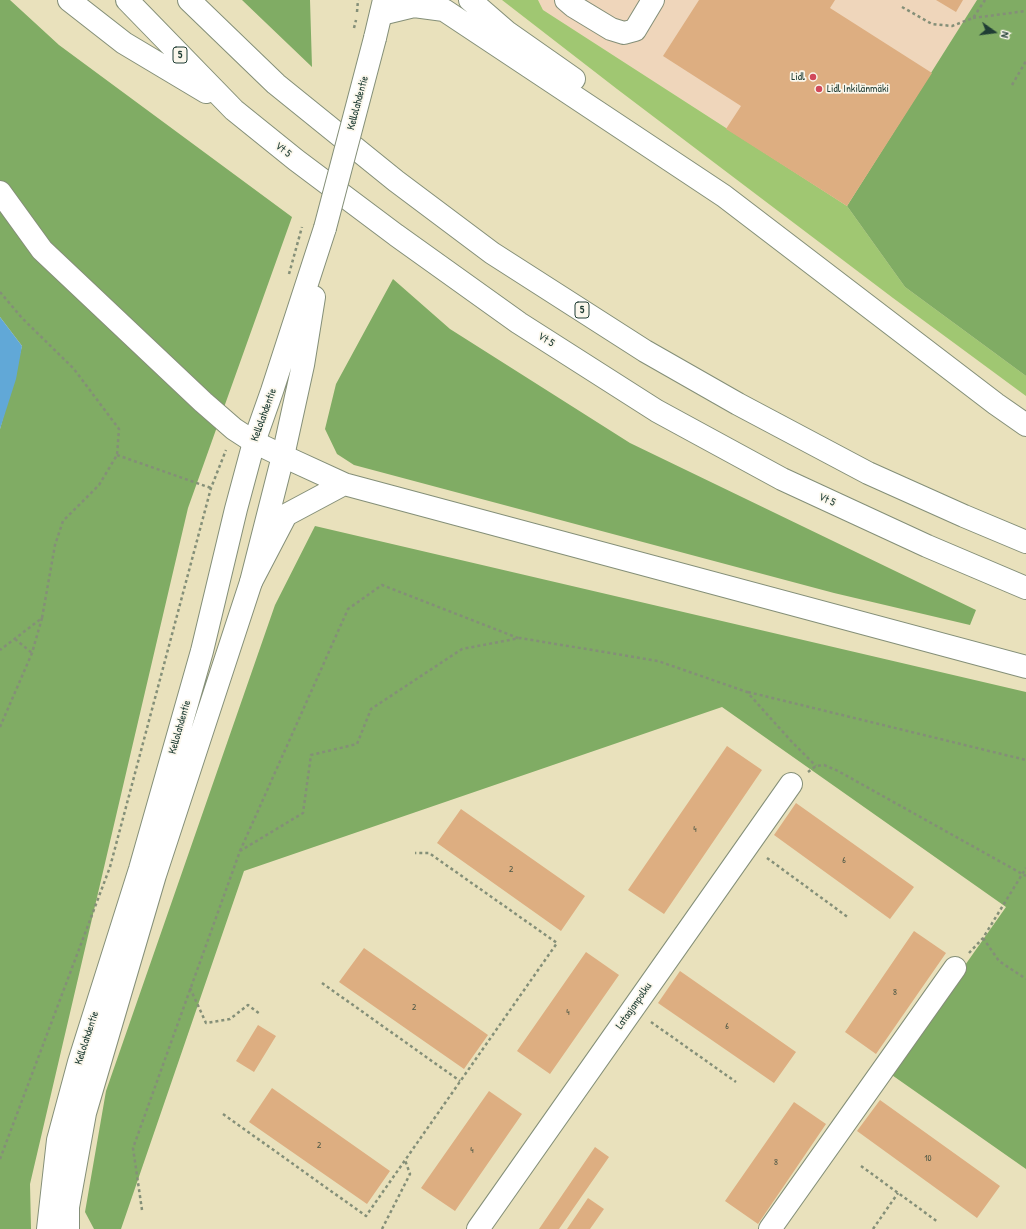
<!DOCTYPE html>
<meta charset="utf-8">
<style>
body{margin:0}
#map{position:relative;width:1026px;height:1229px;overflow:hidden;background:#e9e1bc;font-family:"Patrick Hand",sans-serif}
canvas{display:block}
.north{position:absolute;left:974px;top:12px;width:40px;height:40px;-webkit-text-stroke:3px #fbf7ec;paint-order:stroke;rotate:104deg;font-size:11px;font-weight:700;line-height:16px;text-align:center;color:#1f3d34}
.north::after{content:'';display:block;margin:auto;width:14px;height:18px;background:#1f3d34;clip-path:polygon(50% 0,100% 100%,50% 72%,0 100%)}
</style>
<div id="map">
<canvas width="1026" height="1229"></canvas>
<div class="north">N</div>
</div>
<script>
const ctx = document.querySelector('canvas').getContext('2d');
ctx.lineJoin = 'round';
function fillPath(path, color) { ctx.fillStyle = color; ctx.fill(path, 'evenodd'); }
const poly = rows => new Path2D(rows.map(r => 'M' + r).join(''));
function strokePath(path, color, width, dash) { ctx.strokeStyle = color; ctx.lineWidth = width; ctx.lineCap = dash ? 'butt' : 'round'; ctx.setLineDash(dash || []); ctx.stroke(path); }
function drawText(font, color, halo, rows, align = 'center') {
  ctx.font = font + ' "Patrick Hand",sans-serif'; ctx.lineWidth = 3.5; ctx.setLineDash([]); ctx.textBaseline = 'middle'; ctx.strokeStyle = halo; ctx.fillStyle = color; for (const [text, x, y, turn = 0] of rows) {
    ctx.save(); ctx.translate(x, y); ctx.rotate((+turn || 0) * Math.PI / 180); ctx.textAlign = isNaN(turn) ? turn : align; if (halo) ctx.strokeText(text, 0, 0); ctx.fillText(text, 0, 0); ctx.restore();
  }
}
fillPath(poly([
 [538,0,977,0,847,206,543,10]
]), '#efd6bb');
fillPath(poly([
 [502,0,538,0,543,10,847,206,905,287,1026,376,1026,396,893,298,617,89]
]), '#a0c772');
fillPath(poly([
 [0,0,10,0,59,45,292,217,188,508,30,1184,31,1229,0,1229,0,429,22,346,0,317],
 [242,0,310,0,312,67],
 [977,0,1026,0,1026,376,905,287,847,206],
 [393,279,450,329,630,443,976,610,970,625,834,593,354,465,337,454,325,429,336,384],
 [315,526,1026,692,1026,1169,889,1073,1006,907,722,707,244,871,121,1229,94,1229,85,1212,106,1091,275,605]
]), '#80ac64');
fillPath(poly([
 [0,317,22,346,16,379,0,429]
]), '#61a8d7');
fillPath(poly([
 [699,0,835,0,830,8,932,73,847,206,726,129,741,106,663,56],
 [936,0,963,0,956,12],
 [727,746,762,770,664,914,628,890],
 [796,803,914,887,890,919,774,835],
 [461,809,585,896,561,931,437,843],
 [914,931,946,953,876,1054,845,1032],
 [364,948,488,1035,464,1069,339,982],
 [586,952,619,975,550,1074,517,1051],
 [680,971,796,1052,774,1083,658,1003],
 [258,1025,276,1036,254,1072,236,1061],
 [272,1088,390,1171,367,1204,249,1122],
 [489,1091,522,1114,455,1211,421,1188],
 [880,1100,1000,1186,977,1218,857,1131],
 [794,1102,826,1124,758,1224,725,1201],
 [595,1147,609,1157,559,1229,539,1229],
 [588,1198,604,1209,590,1229,567,1229]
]), '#ddae81');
const minor = poly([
 [566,0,573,6,611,29,624,33,635,30,653,0],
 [478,1229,791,784],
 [770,1229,955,968]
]);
const major = poly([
 [375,38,384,0],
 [48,1229,58,1140,79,1062,140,869,202,651,236,509,254,442,272,391,325,228],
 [68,1229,68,1207,85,1113,155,875,251,582,283,456,303,365,314,297]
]);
const highway = poly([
 [69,0,124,43,206,92],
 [127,0,234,110,296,160,396,235,519,323,657,411,782,479,927,546,1026,588],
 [189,0,276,84,396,181,492,253,645,351,738,404,868,473,964,516,1026,542],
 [470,0,507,32,574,79],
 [381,14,414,6,444,10,724,196,996,404,1026,425],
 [0,192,42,250,203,402,234,429,254,442,283,456,344,484,1026,667],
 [251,582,286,515,344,484]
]);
strokePath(minor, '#848f78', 24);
strokePath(major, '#848f78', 24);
strokePath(highway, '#848f78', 24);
strokePath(poly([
 [902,7,932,24,952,26,973,18,985,0],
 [357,12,358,0],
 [973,18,1026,11],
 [1012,85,1026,61],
 [0,292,22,318,74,369,119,429,117,455,99,485,63,521,55,545,42,618,0,650],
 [117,455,211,488],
 [15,639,32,653],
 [748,692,1026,760],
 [0,727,32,653,42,618],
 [808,772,816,766,824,765,838,771,1026,876],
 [240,851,348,609,382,585,518,638],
 [767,858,849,918],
 [983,938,999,961,1026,979],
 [969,953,983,938,1026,868],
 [322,983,460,1081],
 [190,988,206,1023,230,1019,248,1005,260,1014],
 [651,1022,736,1082],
 [223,1114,366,1216,557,943,429,853,415,853],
 [0,1159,110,867,211,488,226,450],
 [861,1166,938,1222],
 [142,1210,133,1148,240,851,303,813,311,755,357,744,371,709,462,649,520,638,658,661,747,692,792,742,816,766],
 [382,1229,410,1174,405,1160],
 [873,1229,898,1193]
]), '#848f78', 2.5, [3, 3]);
strokePath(minor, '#fff', 22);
strokePath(major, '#fff', 22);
strokePath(highway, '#fff', 22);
const majorBridge = poly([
 [325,228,375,38]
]);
strokePath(majorBridge, '#848f78', 24, []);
strokePath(poly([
 [354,28,356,20],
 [289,274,302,227]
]), '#848f78', 2.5, [3, 3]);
strokePath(majorBridge, '#fff', 22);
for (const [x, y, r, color] of [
 [813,77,4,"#d1495b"],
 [819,89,4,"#d1495b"]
]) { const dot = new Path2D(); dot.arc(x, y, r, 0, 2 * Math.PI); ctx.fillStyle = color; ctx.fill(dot); strokePath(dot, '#fbf7ec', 1.5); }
drawText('9px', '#4e5947', null, [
 ["4",695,830],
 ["6",844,861],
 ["2",511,870],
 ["8",895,993],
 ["2",414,1008],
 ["4",568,1013],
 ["6",727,1027],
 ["2",319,1146],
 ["4",472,1151],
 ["10",928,1159],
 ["8",776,1163]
]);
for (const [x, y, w] of [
 [180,55,14],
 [582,310,14]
]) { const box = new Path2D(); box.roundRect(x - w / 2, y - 8, w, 16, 3); ctx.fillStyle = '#fbf7ec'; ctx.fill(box); strokePath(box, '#1f3d34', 1); }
drawText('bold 10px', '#1f3d34', null, [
 ["5",180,55],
 ["5",582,310]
]);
drawText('11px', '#1f3d34', '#fbf7ec', [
 ["Lidl",805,77],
 ["Lidl Inkilänmäki",827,89,"left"]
], 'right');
drawText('11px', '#1f3d34', '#fbf7ec', [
 ["Kellolahdentie",358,103,-75],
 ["Vt 5",283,150,39],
 ["Vt 5",546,340,33],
 ["Kellolahdentie",264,415,-70],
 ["Vt 5",827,500,25],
 ["Kellolahdentie",180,727,-74],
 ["Lataajanpolku",634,1006,-55],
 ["Kellolahdentie",87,1038,-72]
]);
</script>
